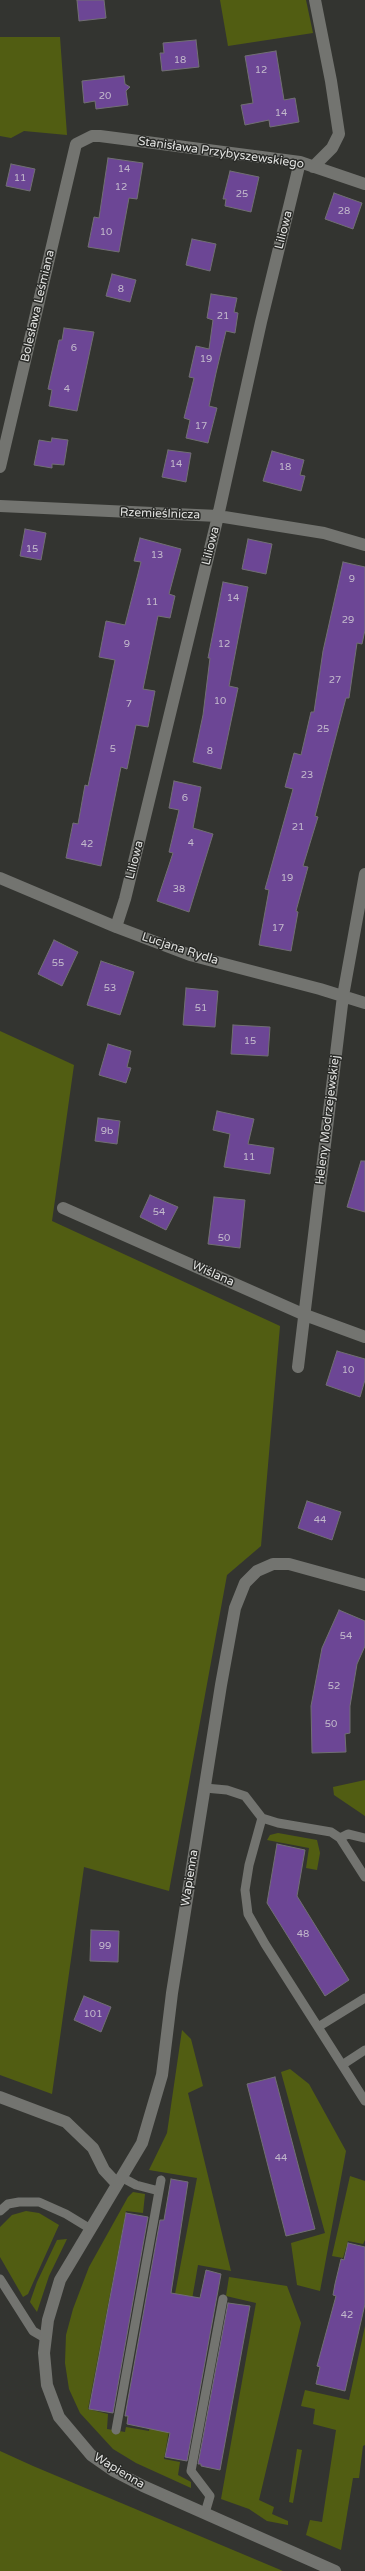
<!DOCTYPE html>
<meta charset="utf-8">
<style>
body{margin:0}
canvas{display:block;background:#333430}
</style>
<canvas width="365" height="2571"></canvas>
<script>
const ctx = document.querySelector('canvas').getContext('2d');
ctx.lineJoin = 'round';
function fillPath(path, color) { ctx.fillStyle = color; ctx.fill(path, 'evenodd'); }
const poly = rows => new Path2D(rows.map(r => 'M' + r).join(''));
function strokePath(path, color, width, dash) { ctx.strokeStyle = color; ctx.lineWidth = width; ctx.lineCap = dash ? 'butt' : 'round'; ctx.setLineDash(dash || []); ctx.stroke(path); }
function drawText(font, color, halo, rows, align = 'center') {
  ctx.font = font + ' "Varela Round",sans-serif'; ctx.lineWidth = 3; ctx.setLineDash([]); ctx.textBaseline = 'middle'; ctx.strokeStyle = halo; ctx.fillStyle = color; for (const [text, x, y, turn = 0] of rows) {
    ctx.save(); ctx.translate(x, y); ctx.rotate((+turn || 0) * Math.PI / 180); ctx.textAlign = isNaN(turn) ? turn : align; if (halo) ctx.strokeText(text, 0, 0); ctx.fillText(text, 0, 0); ctx.restore();
  }
}
fillPath(poly([
 [220,0,306,0,313,33,228,46],
 [0,37,60,37,67,135,24,131,11,138,0,136],
 [0,1031,74,1065,52,1221,280,1326,261,1546,227,1575,169,1891,84,1867,52,2094,0,2075],
 [365,1780,365,1816,334,1795,333,1787],
 [278,1833,317,1840,320,1853,317,1870,306,1868,309,1848,267,1840,270,1835],
 [182,2030,191,2039,203,2086,188,2093,231,2271,198,2265,164,2459,180,2462,178,2475,191,2482,191,2488,136,2463,113,2449,80,2413,69,2389,65,2363,66,2335,73,2309,89,2267,128,2197,133,2192,145,2194,143,2213,126,2211,88,2409,108,2414,107,2429,125,2432,126,2427,149,2431,197,2178,149,2170,167,2133],
 [290,2069,309,2084,346,2151,320,2291,297,2285,291,2243,325,2233,281,2072],
 [350,2176,365,2181,365,2240,363,2244,348,2241,343,2258,332,2256],
 [26,2211,39,2213,59,2225,28,2294,23,2297,0,2257,0,2227,12,2215],
 [67,2239,49,2276,37,2312,30,2302,37,2282,57,2240],
 [229,2277,287,2286,301,2323,259,2500,274,2507,272,2514,288,2521,288,2525,267,2521,249,2509,221,2499,256,2303,226,2296],
 [365,2326,365,2445,363,2446,359,2478,353,2478,341,2550,306,2535,310,2520,322,2522,336,2430,313,2424,315,2409,301,2406,305,2390,349,2400],
 [297,2449,302,2450,293,2503,289,2502],
 [0,2451,33,2466,283,2571,0,2571]
]), '#515d12');
const building = poly([
 [77,0,104,0,106,18,79,21,77,0],
 [196,40,199,67,162,71,160,53,164,53,163,43,196,40],
 [276,51,284,100,295,98,299,122,270,127,269,120,245,125,241,105,253,103,245,56,276,51],
 [124,76,125,84,130,87,126,91,128,105,96,109,95,101,84,103,82,81,124,76],
 [108,158,143,163,137,199,129,198,119,252,88,247,94,217,99,218,108,158],
 [11,164,35,169,30,191,6,186,11,164],
 [230,171,259,177,251,212,225,206,226,199,223,199,230,171],
 [334,193,362,203,353,229,325,219,334,193],
 [192,239,216,244,210,271,186,265,192,239],
 [112,274,136,280,130,302,106,296,112,274],
 [211,294,237,298,234,312,238,313,235,333,226,331,216,373,209,406,217,408,208,443,186,438,190,420,184,418,194,378,189,377,196,346,209,349,213,320,207,318,211,294],
 [64,328,94,332,77,411,49,406,52,390,48,389,59,340,62,340,64,328],
 [52,438,68,440,64,465,52,464,52,468,34,465,39,440,51,442,52,438],
 [168,450,191,453,186,482,162,477,168,450],
 [272,451,304,460,300,475,305,476,301,491,263,481,272,451],
 [25,529,46,533,41,560,20,556,25,529],
 [140,538,181,549,169,594,175,596,170,618,158,616,143,689,155,691,148,727,136,725,127,769,121,767,101,866,66,858,73,823,78,824,85,785,88,786,115,660,99,657,106,621,125,625,141,562,134,561,140,538],
 [248,539,272,544,266,574,242,569,248,539],
 [343,562,365,567,365,630,362,644,357,643,349,698,346,698,315,816,318,817,303,866,308,867,296,911,298,912,291,951,259,945,269,890,265,889,293,789,285,787,294,753,301,755,311,712,314,712,323,651,343,562],
 [223,582,248,587,229,686,238,688,221,769,193,762,203,715,210,658,208,658,223,582],
 [174,781,201,787,193,828,213,834,189,912,157,901,173,853,169,852,179,810,169,808,174,781],
 [54,940,78,952,62,986,38,974,54,940],
 [101,961,134,972,120,1015,87,1005,101,961],
 [186,988,218,991,215,1027,183,1025,186,988],
 [233,1025,270,1027,268,1056,231,1054,233,1025],
 [108,1044,131,1051,127,1067,131,1068,126,1083,99,1075,108,1044],
 [217,1111,254,1119,248,1144,274,1148,270,1174,224,1167,230,1134,213,1130,217,1111],
 [98,1118,120,1121,117,1144,95,1141,98,1118],
 [361,1161,365,1161,365,1212,347,1207,361,1161],
 [150,1195,178,1207,166,1230,140,1217,150,1195],
 [214,1197,245,1200,240,1248,208,1244,214,1197],
 [337,1351,365,1359,365,1380,360,1397,326,1385,337,1351],
 [307,1501,341,1512,332,1540,298,1528,307,1501],
 [339,1610,365,1621,365,1646,357,1664,350,1706,350,1733,345,1734,346,1752,312,1753,311,1706,322,1648,339,1610],
 [277,1844,305,1850,297,1896,349,1980,325,1996,267,1903,277,1844],
 [91,1930,119,1931,118,1962,90,1961,91,1930],
 [84,1996,111,2007,101,2032,74,2020,84,1996],
 [275,2077,315,2229,286,2236,247,2084,275,2077],
 [171,2179,188,2182,171,2293,200,2298,206,2270,221,2274,187,2461,165,2457,170,2433,127,2424,128,2416,125,2416,160,2220,164,2220,171,2179],
 [126,2213,148,2217,113,2413,89,2409,126,2213],
 [348,2243,365,2247,365,2304,345,2391,316,2384,320,2367,317,2366,336,2296,333,2295,335,2284,341,2259,344,2260,348,2243],
 [228,2303,250,2306,220,2470,201,2466,201,2464,198,2464,228,2303]
]);
fillPath(building, '#6c4695');
strokePath(building, '#716f73', 1);
strokePath(poly([
 [205,1788,227,1790,245,1796,262,1818,278,1823,331,1832,340,1838,365,1877],
 [262,1818,249,1865,245,1890,248,1914,265,1944,365,2101],
 [340,1838,348,1834,365,1838],
 [318,2027,365,1998],
 [342,2065,365,2050],
 [121,2177,136,2185,159,2191],
 [0,2211,8,2204,19,2202,39,2202,66,2214,89,2228],
 [0,2279,33,2331,45,2338],
 [116,2430,161,2180],
 [205,2513,210,2496,191,2471,223,2299]
]), '#737470', 9);
strokePath(poly([
 [313,167,332,148,339,134,331,81,315,0],
 [0,467,76,144,92,136,100,136,300,162,365,184],
 [0,506,218,516,324,533,365,545],
 [0,878,116,927,190,955,320,989,365,1003],
 [116,927,125,899,218,516,261,322,300,162],
 [63,1208,305,1315,365,1337],
 [298,1367,343,996,365,874],
 [0,2097,66,2122,93,2148,104,2170,117,2184],
 [335,2571,143,2486,114,2471,91,2455,59,2417,47,2385,44,2353,48,2320,60,2280,142,2143,162,2075,172,1993,221,1685,235,1608,245,1583,257,1571,273,1564,289,1564,365,1585]
]), '#737470', 12);
drawText('10px', '#c3bacc', null, [
 ["18",180,60],
 ["12",261,70],
 ["20",105,96],
 ["14",281,113],
 ["14",124,169],
 ["11",20,178],
 ["12",121,187],
 ["25",242,194],
 ["28",344,211],
 ["10",106,232],
 ["8",121,289],
 ["21",223,316],
 ["6",74,348],
 ["19",206,359],
 ["4",67,389],
 ["17",201,426],
 ["14",176,464],
 ["18",285,467],
 ["15",32,549],
 ["13",157,555],
 ["9",352,579],
 ["14",233,598],
 ["11",152,602],
 ["29",348,620],
 ["9",127,644],
 ["12",224,644],
 ["27",335,680],
 ["10",220,701],
 ["7",129,704],
 ["25",323,729],
 ["5",113,749],
 ["8",210,751],
 ["23",307,775],
 ["6",185,798],
 ["21",298,827],
 ["4",191,843],
 ["42",87,844],
 ["19",287,878],
 ["38",179,889],
 ["17",278,928],
 ["55",58,963],
 ["53",110,988],
 ["51",201,1008],
 ["15",250,1041],
 ["9b",107,1131],
 ["11",249,1157],
 ["54",159,1212],
 ["50",224,1238],
 ["10",348,1370],
 ["44",320,1520],
 ["54",346,1636],
 ["52",334,1686],
 ["50",331,1724],
 ["48",303,1934],
 ["99",105,1946],
 ["101",93,2014],
 ["44",281,2158],
 ["42",347,2315]
]);
drawText('12px', '#e0e1df', '#292a27', [
 ["Stanisława Przybyszewskiego",221,153,8],
 ["Liliowa",284,230,-76],
 ["Bolesława Leśmiana",38,306,-77],
 ["Rzemieślnicza",160,514,2],
 ["Liliowa",211,546,-76],
 ["Liliowa",135,860,-76],
 ["Lucjana Rydla",180,949,18],
 ["Heleny Modrzejewskiej",328,1120,-83],
 ["Wiślana",213,1274,24],
 ["Wapienna",190,1878,-81],
 ["Wapienna",119,2471,31]
]);
</script>
